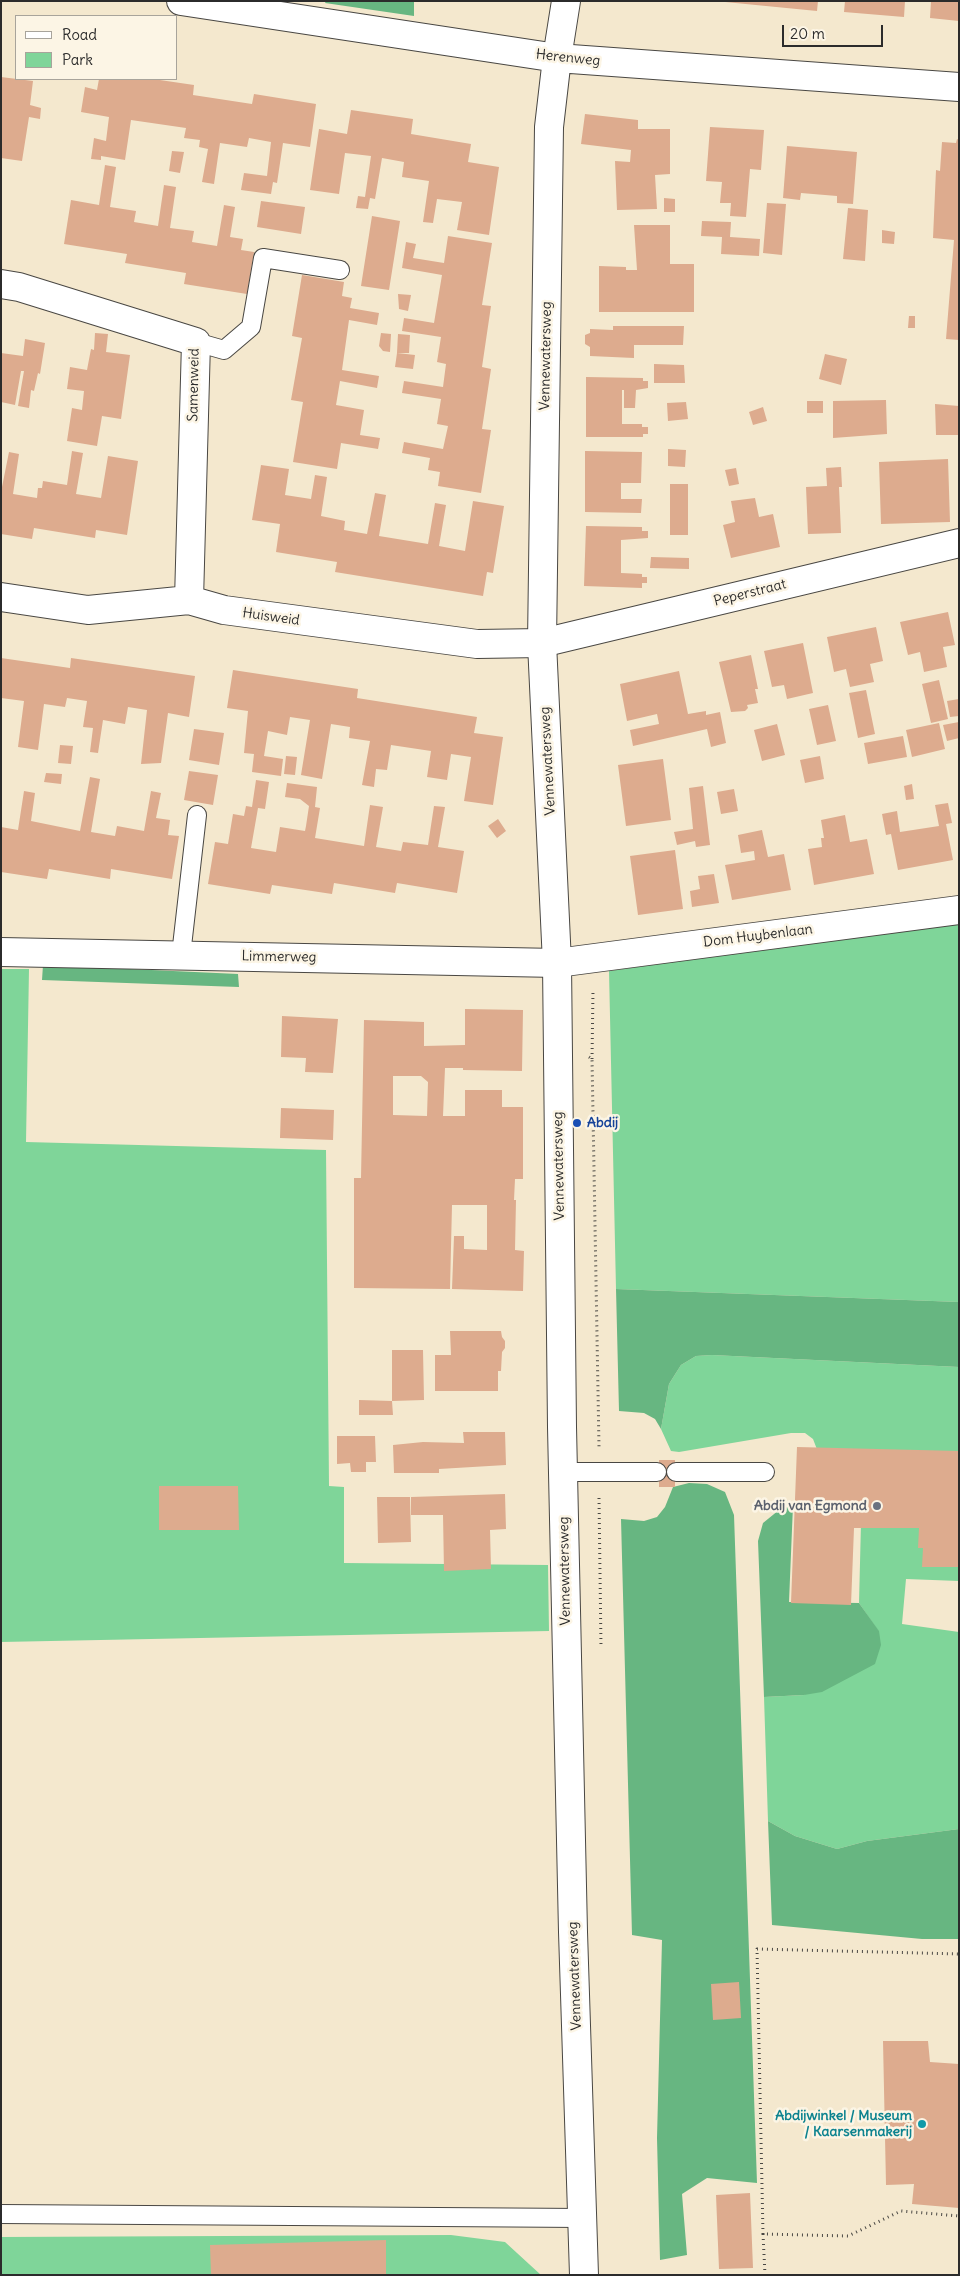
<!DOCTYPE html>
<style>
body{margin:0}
#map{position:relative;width:960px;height:2276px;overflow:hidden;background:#f4e8ce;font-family:Delius,sans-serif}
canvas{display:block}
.frame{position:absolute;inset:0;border:2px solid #2b2b2b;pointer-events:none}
.legend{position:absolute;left:15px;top:15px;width:162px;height:65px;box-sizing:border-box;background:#fcf5e5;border:1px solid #a8a49b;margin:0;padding:6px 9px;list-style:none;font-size:15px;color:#2b2b2b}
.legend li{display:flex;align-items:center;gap:10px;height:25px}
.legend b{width:25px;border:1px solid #a8a49b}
.scale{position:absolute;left:782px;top:25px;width:101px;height:22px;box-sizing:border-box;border:2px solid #2b2b2b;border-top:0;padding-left:6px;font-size:15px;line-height:18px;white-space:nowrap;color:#2b2b2b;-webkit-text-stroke:4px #fcf5e5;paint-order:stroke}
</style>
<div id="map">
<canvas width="960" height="2276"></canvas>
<div class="frame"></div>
<ul class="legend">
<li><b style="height:6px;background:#fff"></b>Road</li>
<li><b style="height:14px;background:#7fd599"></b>Park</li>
</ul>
<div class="scale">20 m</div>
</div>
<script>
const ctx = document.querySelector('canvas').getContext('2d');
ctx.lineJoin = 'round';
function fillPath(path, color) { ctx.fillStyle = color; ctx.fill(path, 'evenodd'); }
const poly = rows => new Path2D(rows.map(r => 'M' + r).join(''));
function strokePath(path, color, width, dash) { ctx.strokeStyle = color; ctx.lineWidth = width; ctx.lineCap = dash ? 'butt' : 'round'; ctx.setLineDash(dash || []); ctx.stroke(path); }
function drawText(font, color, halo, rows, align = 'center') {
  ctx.font = font + ' Delius,sans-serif'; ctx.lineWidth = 5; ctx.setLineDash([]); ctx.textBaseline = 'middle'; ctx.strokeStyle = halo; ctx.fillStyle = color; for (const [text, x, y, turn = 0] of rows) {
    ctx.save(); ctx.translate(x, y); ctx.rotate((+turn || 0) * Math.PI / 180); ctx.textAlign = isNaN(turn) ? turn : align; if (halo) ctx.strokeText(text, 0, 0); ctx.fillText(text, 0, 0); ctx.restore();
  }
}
fillPath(poly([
 [959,920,959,1302,616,1289,609,971],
 [1,969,29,969,26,1142,326,1150,329,1486,344,1487,344,1563,548,1565,549,1631,1,1642],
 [712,1355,959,1367,959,1455,818,1452,813,1439,805,1433,791,1433,679,1452,671,1451,661,1429,669,1384,681,1365,696,1356],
 [861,1523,930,1525,930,1556,959,1557,959,1581,906,1579,902,1624,959,1632,959,1829,867,1841,837,1849,795,1836,768,1821,764,1697,804,1695,879,1632,859,1603],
 [451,2235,505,2242,541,2275,1,2275,1,2237]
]), '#7fd599');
fillPath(poly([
 [326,1,414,1,414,16,325,3],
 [43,965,238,974,239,987,42,980],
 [616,1289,959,1302,959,1367,712,1355,696,1356,681,1365,669,1384,661,1429,655,1419,644,1413,619,1411],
 [689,1483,707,1484,725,1492,734,1515,757,2183,707,2178,682,2194,687,2255,660,2260,657,2138,662,1940,632,1935,621,1519,644,1521,657,1517,665,1507,673,1487],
 [793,1505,789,1602,859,1603,879,1631,881,1645,875,1664,822,1692,804,1695,764,1697,758,1541,763,1523,779,1510],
 [768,1821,795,1836,837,1849,867,1841,959,1829,959,1939,922,1939,772,1925]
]), '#67b681');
fillPath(poly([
 [715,1,818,1,817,11],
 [845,1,905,1,904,17,844,12],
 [931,1,959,1,959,21,930,18],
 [1,77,33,81,30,105,41,108,40,119,29,117,22,161,1,158],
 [99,79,153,79,194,85,193,95,252,104,254,94,316,104,310,147,283,143,277,183,273,182,271,194,241,190,244,173,267,176,271,142,249,138,247,147,220,143,214,184,202,182,208,149,199,147,200,140,184,138,186,128,131,120,125,160,101,156,101,160,91,159,94,138,106,141,109,117,81,112,85,87,97,90],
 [351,110,413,119,411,134,471,144,468,162,499,167,489,235,457,230,462,202,437,199,433,223,423,222,429,181,402,177,404,162,382,158,375,199,370,198,368,209,356,208,358,196,365,197,371,156,345,153,339,194,310,190,319,129,347,134],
 [585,114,638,120,638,129,670,129,670,174,655,175,657,209,617,210,615,161,630,162,631,150,581,144],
 [710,127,764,130,761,170,750,169,746,217,730,216,731,203,720,203,722,182,706,181],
 [957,139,959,140,959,340,946,339,954,240,933,238,936,170,940,171,942,142,956,143],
 [787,146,857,152,853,204,837,203,837,196,801,193,800,200,783,198],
 [172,151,184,152,180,173,169,171],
 [105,165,116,167,110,207,136,211,134,222,158,226,164,185,176,187,170,228,194,231,192,242,217,246,224,205,235,207,230,237,243,239,241,250,254,252,247,294,184,284,186,273,125,263,127,254,64,244,71,200,99,205],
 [664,198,675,199,675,212,664,212],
 [261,201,305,207,301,234,257,227],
 [767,203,786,204,782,255,763,253],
 [848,208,868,210,865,261,843,259],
 [372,216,400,221,389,290,361,286],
 [702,221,731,222,730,237,760,239,759,256,721,254,722,237,701,236],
 [634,225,670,225,670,264,694,264,694,312,599,312,599,266,626,267,626,270,637,270],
 [882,230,895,232,894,244,882,243],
 [448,236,492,243,482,305,491,306,482,367,491,369,482,429,491,430,481,493,438,486,440,472,428,470,430,458,402,453,404,442,443,449,448,426,437,424,441,399,402,393,404,381,443,387,446,364,437,362,441,337,402,331,404,318,434,323,442,275,402,268,406,242,416,244,413,258,444,263],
 [302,275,344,282,342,296,352,298,350,308,379,313,377,325,349,320,342,370,379,376,377,388,340,381,336,405,364,410,360,435,380,438,378,449,341,443,337,469,293,462,303,402,291,400,302,338,292,336],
 [398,294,411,295,408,311,399,309],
 [909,316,915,316,915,328,908,328],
 [613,326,684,326,683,345,634,345,634,358,590,356,590,347,585,344,585,335,590,333,590,329,613,330],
 [95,333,108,334,106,352,130,355,121,419,102,416,97,446,67,441,72,408,82,410,84,391,67,389,70,367,87,370,91,349,94,350],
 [381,333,391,334,390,352,383,351,379,346],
 [398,334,410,335,409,353,397,353],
 [25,339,45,343,40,374,38,373,34,391,31,390,29,408,18,406,24,371,21,371,15,405,1,402,1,353,23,356],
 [397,353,415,355,413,369,395,367],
 [825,354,847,359,841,385,819,379],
 [654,364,684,365,685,383,654,383],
 [586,377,643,378,643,381,648,381,648,388,636,390,635,408,624,408,624,390,622,390,622,424,642,424,642,427,648,427,648,434,643,434,643,437,586,437],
 [886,400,887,434,833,438,833,401],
 [807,401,823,401,823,413,807,413],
 [686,402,688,419,668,421,667,403],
 [935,404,959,406,959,435,936,435],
 [763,407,767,421,753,425,749,412],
 [668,449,686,450,685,467,668,466],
 [72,451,83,453,76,494,101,498,108,456,138,461,127,535,96,530,95,538,34,528,32,539,1,534,1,492,9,452,19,454,13,494,37,498,38,488,42,488,43,481,67,485],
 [585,451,642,452,641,483,621,483,621,499,642,499,641,513,585,512],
 [948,459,950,522,881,524,879,462],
 [261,465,289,469,285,495,311,499,315,475,327,477,321,516,345,521,344,530,367,534,375,493,386,495,379,536,428,544,435,503,446,505,439,546,465,551,473,501,504,506,493,573,487,572,483,596,335,572,337,562,276,552,280,524,252,520],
 [841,467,842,487,839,487,841,533,808,534,806,487,827,486,826,468],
 [736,468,739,484,729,486,725,470],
 [670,484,688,484,688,535,670,535],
 [755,498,759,517,773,514,780,547,731,558,723,525,735,522,731,501],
 [586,526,642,527,642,531,648,531,648,538,621,540,621,573,642,574,642,577,647,577,647,583,642,583,642,588,584,586],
 [651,557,689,558,689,569,650,568],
 [948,612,955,645,943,647,947,667,924,672,920,652,908,655,900,622],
 [876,627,883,661,870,664,874,682,850,687,846,669,834,672,827,637],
 [803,643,813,693,787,699,784,685,772,687,764,651],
 [751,655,758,689,755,689,758,703,747,705,748,708,745,711,731,712,719,662],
 [1,658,70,668,71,658,195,676,189,717,168,713,161,763,141,764,147,710,128,707,125,724,103,720,98,753,90,752,93,728,83,727,87,701,67,698,65,707,44,704,38,750,18,747,24,701,1,698],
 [233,670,358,689,357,698,477,717,474,733,503,737,493,805,464,801,471,757,451,754,447,780,427,777,431,751,391,745,387,770,376,769,374,787,362,785,370,741,349,738,350,727,331,724,322,779,301,775,310,720,290,717,287,735,268,731,264,756,283,759,281,776,252,772,254,754,244,753,248,711,227,708],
 [679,671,688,714,706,711,706,715,720,712,726,743,711,747,707,729,633,746,630,730,659,724,657,714,627,721,620,684],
 [939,680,948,719,931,723,922,684],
 [866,690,875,734,858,738,849,693],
 [959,699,959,716,950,717,947,701],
 [828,705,836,741,817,745,809,709],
 [959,722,959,738,947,741,943,725],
 [939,723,945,749,912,757,906,730],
 [777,724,785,755,762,761,754,730],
 [194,729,224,733,219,765,189,760],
 [903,736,907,757,868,764,864,743],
 [60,745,73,746,71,764,58,763],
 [286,756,297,757,295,775,284,774],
 [820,756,824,779,805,783,800,760],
 [663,759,671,820,626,826,618,765],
 [189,771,218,775,213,805,184,800],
 [46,773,62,774,61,784,44,782],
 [90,777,100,779,91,832,115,836,117,826,144,831,151,791,161,793,156,818,170,820,168,835,179,836,172,879,111,869,110,879,49,869,47,879,1,872,1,827,18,830,24,791,35,793,31,821,80,831],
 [256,780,269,782,265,809,258,808,251,848,276,852,280,827,305,831,306,826,309,806,300,799,285,797,287,783,317,787,315,807,320,808,315,838,364,846,370,805,383,807,376,847,401,851,403,842,428,845,434,806,445,807,438,847,464,851,457,893,397,883,395,893,334,883,332,894,272,885,270,894,208,884,215,842,228,844,233,814,244,816,246,806,252,807],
 [912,784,914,799,906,800,904,786],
 [703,786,710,845,696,847,695,841,677,845,674,832,693,829,689,788],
 [734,789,738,811,721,814,717,792],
 [948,803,952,823,946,824,953,860,898,870,891,834,886,835,882,814,897,811,900,832,939,826,935,805],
 [845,815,850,842,867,839,874,874,814,885,808,849,822,847,821,838,824,838,821,820],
 [498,819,506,831,497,838,488,826],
 [762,830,768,857,784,854,791,890,732,900,725,865,755,860,754,851,741,853,738,835],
 [675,850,683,909,638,915,630,856],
 [714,874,719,903,692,907,690,891,700,889,698,876],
 [465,1009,523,1010,522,1071,463,1070,463,1068,445,1068,443,1116,465,1116,465,1090,502,1090,502,1107,523,1107,523,1179,515,1179,514,1200,516,1200,515,1250,524,1251,523,1291,452,1289,454,1236,464,1236,464,1249,487,1250,487,1205,452,1205,450,1289,354,1288,354,1178,361,1178,364,1020,424,1022,424,1046,465,1045],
 [393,1076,421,1076,428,1082,427,1116,393,1115],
 [282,1016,338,1019,333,1073,305,1072,306,1058,281,1057],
 [281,1108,334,1110,333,1140,280,1138],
 [450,1331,501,1331,502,1337,505,1341,505,1348,502,1352,501,1371,498,1371,498,1391,435,1391,435,1355,451,1355],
 [392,1350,423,1350,424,1400,392,1401,393,1415,359,1415,359,1400,392,1401],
 [463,1432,505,1432,506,1465,439,1469,439,1473,394,1473,393,1445,423,1442,464,1443],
 [337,1436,375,1436,376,1462,366,1462,366,1472,351,1472,350,1463,337,1464],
 [797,1447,959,1451,958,1567,922,1567,923,1548,918,1548,919,1528,854,1528,851,1605,791,1603],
 [659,1460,675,1460,675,1487,659,1487],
 [159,1486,238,1486,239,1530,159,1530],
 [505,1494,506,1529,490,1530,491,1569,444,1571,443,1515,411,1515,411,1497],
 [377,1497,410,1497,411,1542,378,1543],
 [739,1982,741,2018,713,2020,711,1984],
 [883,2041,928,2041,930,2062,959,2064,959,2208,912,2204,914,2184,886,2185],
 [750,2193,753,2268,719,2269,716,2195],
 [386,2240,386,2275,211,2275,210,2245]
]), '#ddab8e');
const service = poly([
 [196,342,224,350,251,327,263,258,340,270],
 [181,955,197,815],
 [563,1472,657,1472],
 [676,1472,765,1472],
 [1,2214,583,2218]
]);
const minor = poly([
 [557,58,566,1],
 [1,284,19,287,196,342,189,600],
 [1,597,88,610,189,600,224,610,477,644,542,643,959,543],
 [1,952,557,963,959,910]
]);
const tertiary = poly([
 [181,1,557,58,959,87],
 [557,58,549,127,542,643,557,963,562,1427,573,1932,584,2275]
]);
strokePath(service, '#494743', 20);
strokePath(minor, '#494743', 30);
strokePath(tertiary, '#494743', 30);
strokePath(poly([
 [589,1057,592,1059,599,1447],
 [592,1059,593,990],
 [599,1498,601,1647],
 [763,2234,757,1949,959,1954],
 [765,2275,763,2234,848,2236,901,2211,959,2216]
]), '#494743', 3, [1, 4]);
strokePath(service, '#fff', 18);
strokePath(minor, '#fff', 28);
strokePath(tertiary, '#fff', 28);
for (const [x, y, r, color] of [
 [577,1123,5,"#1a4fb4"],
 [877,1506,5,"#6b7280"],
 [922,2124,5,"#0f9aa8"]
]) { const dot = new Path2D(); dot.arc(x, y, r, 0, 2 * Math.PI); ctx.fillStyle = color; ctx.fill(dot); strokePath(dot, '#fcf5e5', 2); }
drawText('14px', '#2b2b2b', '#fcf5e5', [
 ["Herenweg",568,58,6],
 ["Vennewatersweg",546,356,-89],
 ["Samenweid",194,385,-89],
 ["Peperstraat",750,593,-14],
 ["Huisweid",271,617,8],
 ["Vennewatersweg",548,761,-93],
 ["Dom Huybenlaan",758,936,-7],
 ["Limmerweg",279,957,1],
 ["Vennewatersweg",559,1166,-91],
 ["Vennewatersweg",565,1571,-91],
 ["Vennewatersweg",575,1976,-92]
]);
drawText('bold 14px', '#164399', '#fcf5e5', [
 ["Abdij",587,1123]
], 'left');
drawText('bold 14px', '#5b616d', '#fcf5e5', [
 ["Abdij van Egmond",867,1506]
], 'right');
drawText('bold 14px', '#0d838f', '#fcf5e5', [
 ["Abdijwinkel / Museum",912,2116],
 ["/ Kaarsenmakerij",912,2132]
], 'right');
</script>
